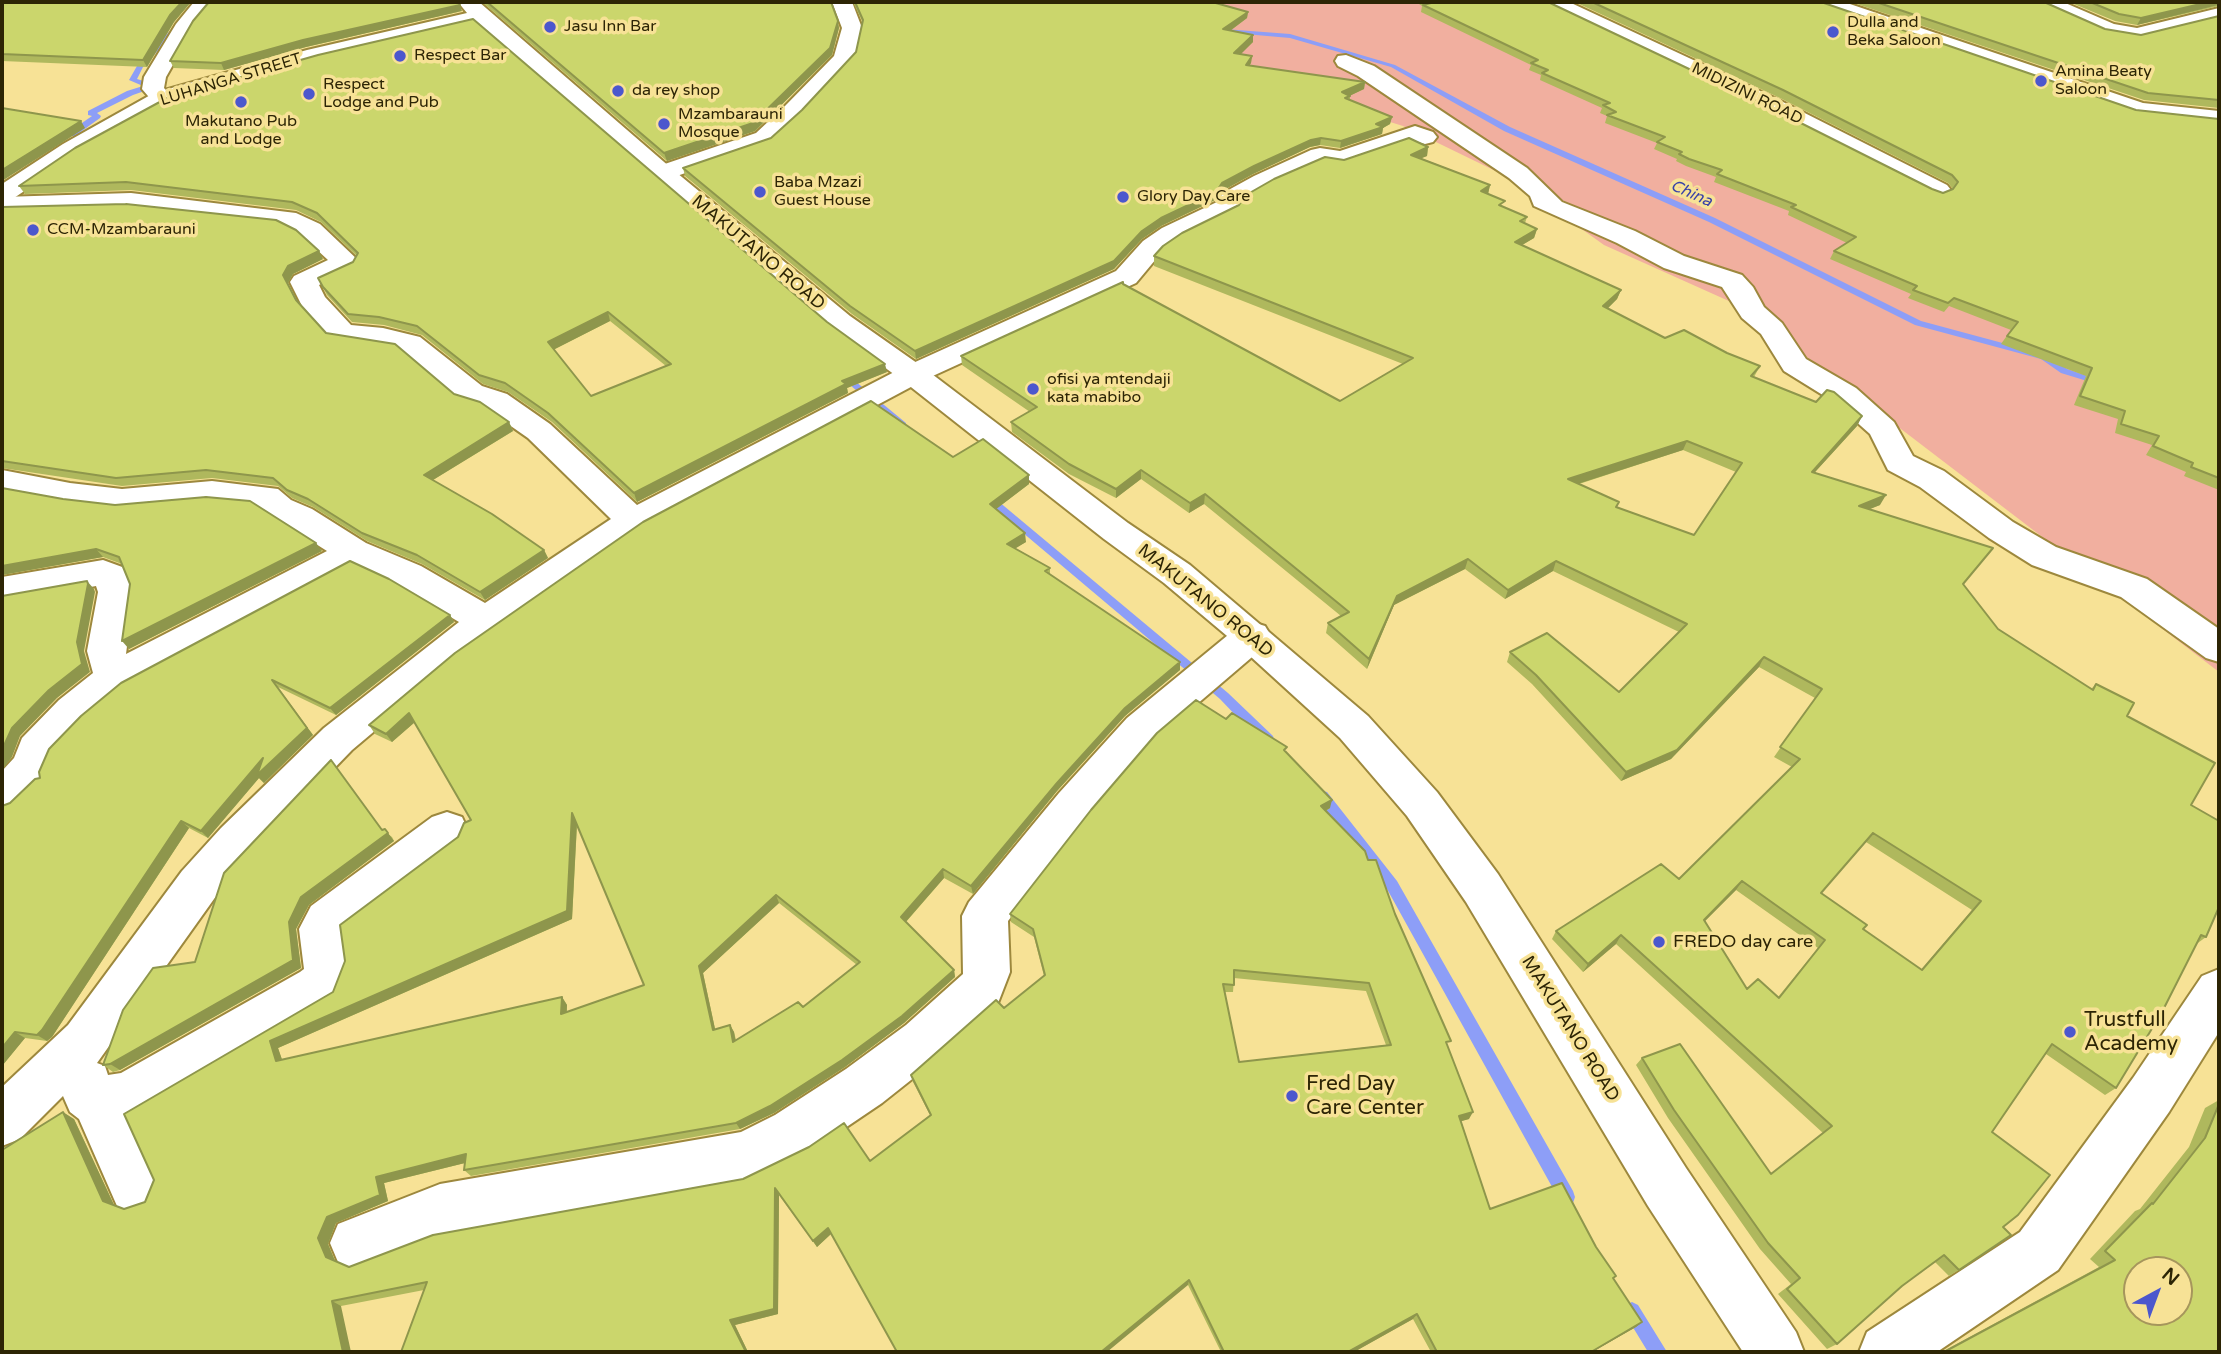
<!DOCTYPE html>
<style>
body{margin:0}
#map{position:relative;width:2221px;height:1354px;overflow:hidden;background:#f7e296;font-family:"Varela Round",sans-serif}
canvas{display:block}
.frame{position:absolute;inset:0;border:4px solid #2d2505;pointer-events:none}
.north{position:absolute;left:2123px;top:1256px;width:70px;height:70px;box-sizing:border-box;background:#f7e296;border:2px solid #a6965c;border-radius:50%;rotate:41deg;font-size:19px;font-weight:700;line-height:28px;text-align:center;color:#2d2505}
.north::after{content:'';display:block;margin:auto;width:24px;height:32px;background:#4c57cd;clip-path:polygon(50% 0,100% 100%,50% 72%,0 100%)}
</style>
<div id="map">
<canvas width="2221" height="1354"></canvas>
<div class="frame"></div>
<div class="north">N</div>
</div>
<script>
const ctx = document.querySelector('canvas').getContext('2d');
ctx.lineJoin = 'round';
function fillPath(path, color) { ctx.fillStyle = color; ctx.fill(path, 'evenodd'); }
const poly = rows => new Path2D(rows.map(r => 'M' + r).join(''));
function strokePath(path, color, width, dash) { ctx.strokeStyle = color; ctx.lineWidth = width; ctx.lineCap = dash ? 'butt' : 'round'; ctx.setLineDash(dash || []); ctx.stroke(path); }
function drawText(font, color, halo, rows, align = 'center') {
  ctx.font = font + ' "Varela Round",sans-serif'; ctx.lineWidth = 7; ctx.setLineDash([]); ctx.textBaseline = 'middle'; ctx.strokeStyle = halo; ctx.fillStyle = color; for (const [text, x, y, turn = 0] of rows) {
    ctx.save(); ctx.translate(x, y); ctx.rotate((+turn || 0) * Math.PI / 180); ctx.textAlign = isNaN(turn) ? turn : align; if (halo) ctx.strokeText(text, 0, 0); ctx.fillText(text, 0, 0); ctx.restore();
  }
}
fillPath(poly([
 [1064,2,1551,2,1615,34,1783,160,2219,260,2219,672,1740,306,1604,245,1512,179,1403,126,1146,46]
]), '#f1af9f');
fillPath(poly([
 [197,2,203,2,143,67,137,79,153,84,153,88,133,95,97,113,101,116,100,118,75,136,69,136,69,132,92,116,88,115,88,111,127,91,143,86,129,80,137,66,197,2],
 [1224,29,1290,34,1395,65,1510,127,1715,218,1921,321,2047,355,2067,369,2105,382,2100,385,2097,384,2061,373,2041,359,1915,325,1709,222,1504,131,1391,67,1290,38,1222,32,1222,30,1224,29],
 [844,372,906,423,906,427,898,427,841,377,841,373,844,372],
 [988,494,992,496,1228,693,1273,736,1274,740,1273,744,1263,744,1220,699,984,500,983,498,988,494],
 [1322,791,1327,792,1397,881,1573,1191,1575,1197,1573,1203,1567,1205,1561,1203,1387,889,1317,800,1315,796,1317,792,1322,791],
 [1632,1302,1638,1305,1667,1352,1648,1352,1623,1311,1626,1305,1632,1302]
]), '#8d9ef7');
const street = poly([
 [194,2,214,2,195,26,166,77,164,88,173,98,170,103,162,105,154,103,142,89,144,77,176,24,194,2],
 [832,2,852,2,862,28,855,58,801,116,772,143,671,178,662,180,653,178,650,173,653,168,756,133,785,106,834,56,842,28,832,2],
 [1543,2,1569,2,1779,100,1947,185,1951,190,1947,195,1938,198,1929,195,1763,110,1546,6,1543,2],
 [1815,2,1844,2,2143,103,2219,111,2219,125,2132,115,1818,6,1815,2],
 [2037,2,2063,2,2114,24,2137,28,2219,8,2219,20,2137,40,2102,34,2040,6,2037,2],
 [1346,55,1374,66,1527,168,1562,202,1635,231,1684,256,1742,275,1753,287,1764,307,1782,323,1806,359,1856,388,1894,422,1913,456,1944,471,2013,522,2056,547,2147,579,2219,629,2219,662,2206,658,2121,597,2032,565,1989,538,1920,487,1888,470,1870,434,1834,402,1784,371,1761,334,1742,318,1722,287,1664,268,1617,243,1534,206,1530,196,1509,178,1358,76,1338,66,1335,61,1338,56,1346,55],
 [1415,126,1433,132,1437,137,1433,142,1425,144,1415,141,1342,166,1323,163,1272,186,1243,202,1237,212,1180,240,1161,253,1136,283,924,380,645,529,572,578,459,660,352,750,251,854,214,899,97,1063,105,1066,108,1075,121,1073,300,972,304,969,299,929,311,906,432,817,447,812,462,817,468,830,462,843,345,932,350,969,340,997,146,1113,131,1119,162,1187,155,1206,136,1213,117,1206,79,1119,70,1112,63,1096,20,1139,2,1146,2,1087,68,1025,182,871,221,828,324,728,459,622,395,584,355,566,127,688,87,722,55,755,54,762,39,788,17,808,2,813,2,771,14,758,22,738,59,700,93,673,87,651,98,592,96,586,2,603,2,577,103,560,125,568,134,592,126,654,327,551,257,507,212,503,122,511,70,505,2,492,2,470,70,483,122,489,212,481,278,489,291,500,312,509,366,543,421,566,485,603,611,519,528,438,485,408,460,400,400,350,332,339,302,306,290,282,294,276,328,260,302,236,281,225,131,209,2,213,2,197,131,193,296,213,320,224,360,262,356,268,319,285,325,297,351,325,383,328,420,337,482,386,507,394,550,424,637,505,902,368,1116,271,1143,241,1162,228,1217,202,1223,193,1254,176,1311,150,1320,148,1340,151,1415,126],
 [1252,622,1265,626,1271,636,1265,646,1155,740,1089,817,1008,921,1010,972,998,1003,940,1057,882,1103,811,1151,747,1183,440,1238,357,1270,338,1262,330,1243,338,1224,440,1184,741,1132,775,1115,846,1069,906,1025,963,974,962,916,969,902,1059,793,1127,718,1239,626,1252,622],
 [2219,969,2219,1032,2169,1112,2058,1270,1937,1352,1859,1352,1867,1332,2020,1232,2133,1078,2202,976,2219,969]
]);
const secondary = poly([
 [458,2,479,2,671,168,850,316,924,368,1128,523,1190,565,1368,716,1437,792,1498,874,1686,1168,1796,1332,1804,1352,1743,1352,1648,1206,1466,902,1407,816,1340,738,1239,646,1164,583,1104,539,902,380,830,328,476,23,321,60,170,103,79,154,11,200,2,203,2,184,63,144,154,93,307,50,467,13,458,2]
]);
strokePath(street, '#9d883d', 4);
strokePath(secondary, '#9d883d', 4);
fillPath(street, '#fff');
fillPath(secondary, '#fff');
fillPath(poly([
 [2,2,191,2,174,22,147,67,2,61],
 [482,2,831,2,839,28,832,55,755,131,667,161],
 [853,2,1212,2,1248,12,1247,18,1230,31,1253,35,1253,42,1240,54,1252,56,1251,63,1249,66,1365,82,1364,89,1349,96,1350,96,1350,100,1392,117,1390,124,1383,128,1382,134,1340,148,1320,145,1310,147,1253,174,1222,191,1215,200,1161,226,1142,239,1114,269,916,359,852,314,685,176,683,168,771,138,802,110,856,52,863,23],
 [1416,2,1548,2,1932,189,1943,193,1953,189,1948,183,1780,98,1575,2,1821,2,2136,110,2219,119,2219,490,2184,476,2186,472,2146,455,2152,445,2115,433,2118,419,2074,405,2086,376,2001,344,2011,330,1949,306,1944,312,1908,298,1911,294,1830,259,1834,251,1847,243,1788,215,1789,211,1714,182,1716,177,1686,166,1676,161,1677,159,1654,149,1657,143,1605,123,1607,116,1600,113,1602,108,1540,80,1541,75,1529,70,1531,65,1421,12,1422,6],
 [1851,2,2044,2,2105,29,2141,35,2219,16,2219,108,2144,100],
 [2069,2,2219,2,2219,6,2137,25,2115,21],
 [462,11,306,47,224,70,174,68,170,61],
 [167,98,887,372,847,388,848,393,637,502,552,422,508,392,483,384,422,335,384,325,352,322,327,295,318,278,353,262,357,256,321,222,296,210,131,190,25,194,19,186],
 [610,321,666,366,591,396,553,350],
 [1428,147,1427,156,1421,158,1490,185,1488,194,1504,207,1527,217,1525,223,1537,229,1534,238,1522,245,1621,290,1617,299,1607,309,1665,338,1727,353,1760,366,1754,377,1816,402,1862,416,1857,426,1814,473,1880,505,1869,509,1993,548,1963,585,1998,629,2091,689,2096,684,2127,716,2191,805,2206,937,2195,945,2116,1088,2105,1095,2046,1054,1992,1132,2003,1227,1959,1270,1949,1276,1935,1262,1902,1286,1837,1344,1827,1349,1778,1294,1791,1284,1760,1249,1668,1118,1636,1065,1642,1058,1771,1174,1823,1133,1616,944,1583,972,1552,939,1556,931,1679,879,1792,767,1774,757,1815,698,1759,667,1671,759,1621,781,1532,684,1507,662,1510,652,1619,692,1679,632,1553,571,1505,599,1465,569,1394,605,1367,669,1326,633,1328,623,1341,616,1204,504,1189,513,1141,479,1116,498,1069,474,1012,432,1011,422,1030,412,962,365,961,356,1123,282,1123,285,1340,401,1403,364,1154,266,1154,256,1344,160],
 [1683,450,1736,472,1694,535,1617,507,1579,484],
 [1866,842,1972,910,1921,970,1863,929,1821,893],
 [1736,890,1818,948,1778,997,1747,989,1705,921],
 [2,207,323,259,293,274,288,283,297,301,326,333,454,394,509,422,513,431,433,480,544,550,548,558,485,600,422,564,367,541,313,507,292,498,278,486,212,478,122,486,2,468],
 [953,457,1029,484,996,509,1026,542,1015,548,1050,568,1050,575,1180,670,1125,716,1057,791,973,894,944,878,906,922,954,970,955,977,904,1023,845,1067,774,1113,740,1129,471,1176,464,1170,465,1163,384,1183,388,1201,336,1223,328,1244,335,1261,349,1267,870,1161,930,1115,913,1082,911,1075,1004,1008,1044,976,1034,937,1011,922,1010,914,1226,719,1286,753,1330,808,1326,811,1368,860,1395,914,1448,1047,1469,1119,1461,1121,1490,1209,1596,1247,1616,1276,1613,1278,1642,1322,1636,1327,1592,1352,1431,1352,1413,1319,1354,1352,1221,1352,1188,1285,831,1234,817,1247,779,1195,778,1314,735,1325,748,1352,401,1352,424,1290,341,1306,2,1352,74,1119,114,1205,124,1209,145,1202,154,1180,124,1114,333,992,471,820,415,722,392,742,375,734,369,725],
 [577,825,644,985,567,1012,567,1005,562,997,282,1060,278,1048,572,919],
 [779,903,857,965,803,1007,736,1040,734,1032,730,1025,715,1029,703,973],
 [1234,978,1366,991,1386,1045,1239,1062,1225,992,1233,992],
 [2,488,322,551,129,649,130,584,122,564,103,557,2,575],
 [450,615,454,622,336,715,278,687,313,735,264,783,259,778,208,838,189,828,52,1037,47,1041,25,1038,2,1066,2,806,10,803,40,778,49,749],
 [383,830,392,837,394,841,309,905,296,929,301,968,120,1070,113,1072,103,1065,195,962],
 [2219,1100,2219,1352,1942,1352,2099,1267,2090,1259,2135,1211,2140,1209,2189,1147,2205,1108]
]), '#afb85d');
fillPath(poly([
 [182,2,191,2,174,22,147,67,143,60,170,15],
 [2209,2,2219,2,2219,4,2218,5,2137,25,2141,18],
 [460,5,462,11,306,47,224,70,221,63,303,40],
 [1248,12,1247,18,1223,36,1223,29],
 [838,21,839,28,832,55,755,131,667,161,664,153],
 [1253,35,1253,42,1234,61,1234,53],
 [1252,56,1251,63,1245,72,1246,65],
 [1365,82,1364,89,1341,100,1342,92],
 [1392,117,1390,124,1383,128,1382,134,1340,148,1341,141],
 [81,121,85,128,2,181,2,170],
 [1321,138,1320,145,1310,147,1253,174,1222,191,1215,200,1161,226,1142,239,1114,269,916,359,915,351,1142,231,1161,218,1222,183,1254,166,1311,140],
 [1428,147,1427,156,1410,163,1411,155],
 [1490,185,1488,194,1481,191],
 [1537,229,1534,238,1512,251,1515,242],
 [319,251,323,259,293,274,288,283,283,275,288,266],
 [1621,290,1617,299,1600,316,1603,306],
 [608,312,610,321,551,351,548,342],
 [885,364,887,372,847,388,848,393,637,502,634,493,842,381],
 [1862,416,1857,426,1806,482,1812,472],
 [509,422,513,431,428,483,424,475],
 [1687,441,1683,450,1565,488,1568,479],
 [1141,470,1141,479,1116,498,1116,489],
 [1029,475,1029,484,991,513,990,504],
 [1205,494,1204,504,1189,513,1190,503],
 [1886,495,1880,505,1853,516,1859,506],
 [1025,533,1026,542,1008,553,1007,544],
 [316,543,322,551,129,649,122,641],
 [96,549,103,557,2,575,2,566],
 [544,550,548,558,485,600,480,592],
 [1468,559,1465,569,1394,605,1367,669,1369,659,1397,596],
 [1556,561,1553,571,1505,599,1508,590],
 [87,581,94,589,95,592,84,651,90,672,57,698,20,736,12,757,2,770,2,750,12,728,77,642],
 [450,615,454,622,336,715,330,708],
 [1764,657,1759,667,1671,759,1621,781,1626,772],
 [1180,662,1180,670,1125,716,1057,791,973,894,971,886,1057,783,1125,708],
 [272,680,313,735,264,783,259,778,208,838,201,831,263,758],
 [409,713,415,722,392,742,386,734],
 [1332,800,1330,808,1319,814,1321,806],
 [572,813,577,822,572,919,278,1048,285,1068,276,1061,270,1041],
 [181,821,189,828,52,1037,47,1041,37,1035],
 [385,829,394,841,309,905,296,929,301,968,120,1070,110,1064,289,922,301,897,386,835],
 [943,869,944,878,903,925,901,917],
 [1742,881,1736,890,1698,928,1704,920],
 [776,895,779,903,703,973,717,1038,713,1030,699,966],
 [1621,935,1616,944,1583,972,1588,964],
 [954,970,955,977,904,1023,845,1067,774,1113,740,1129,736,1123],
 [562,997,567,1005,566,1021,561,1014],
 [730,1025,734,1032,737,1049,733,1042],
 [15,1032,25,1038,2,1066,2,1048],
 [63,1112,74,1119,115,1207,103,1201],
 [1473,1112,1469,1119,1455,1123,1459,1116],
 [466,1154,473,1161,384,1183,388,1201,336,1223,328,1244,336,1263,326,1257,318,1238,327,1217,376,1177],
 [775,1188,779,1195,778,1314,735,1325,748,1352,746,1352,730,1320],
 [828,1228,831,1234,817,1247,813,1241],
 [1189,1280,1188,1285,1107,1352,1101,1352],
 [332,1301,341,1306,351,1352,343,1352],
 [1417,1314,1413,1319,1354,1352,1348,1352],
 [1642,1322,1636,1327,1592,1352,1590,1352]
]), '#8e964c');
const building = poly([
 [2,2,182,2,170,15,143,60,2,54,2,2],
 [209,2,458,2,460,5,303,40,221,63,170,61,193,21,209,2],
 [487,2,831,2,838,21,830,48,753,123,664,153,487,2],
 [855,2,1212,2,1248,12,1223,29,1253,35,1234,53,1252,56,1246,65,1365,82,1342,92,1350,96,1345,98,1392,117,1376,124,1383,127,1341,141,1321,138,1311,140,1254,166,1222,183,1216,192,1161,218,1142,231,1114,261,915,351,850,306,683,168,771,138,802,110,856,52,863,20,855,2],
 [1429,2,1548,2,1765,105,1932,189,1943,193,1953,189,1958,182,1952,175,1783,90,1592,2,1821,2,2136,110,2219,119,2219,478,2191,467,2193,463,2153,446,2159,436,2121,424,2125,411,2080,396,2092,368,2007,336,2018,322,1954,298,1948,303,1913,290,1917,286,1834,251,1856,237,1791,207,1796,205,1717,174,1722,170,1689,159,1679,154,1682,152,1657,142,1665,137,1607,115,1616,112,1603,105,1610,103,1542,73,1548,70,1531,63,1538,60,1423,5,1431,3,1429,2],
 [1876,2,2044,2,2105,29,2141,35,2219,16,2219,100,2148,93,1876,2],
 [2090,2,2209,2,2141,18,2119,14,2090,2],
 [473,19,827,322,885,364,842,381,846,384,634,493,548,413,505,383,479,375,417,326,379,317,348,314,323,287,318,278,353,262,358,253,317,213,292,202,126,182,19,186,75,148,167,98,318,55,473,19],
 [608,312,671,364,591,396,548,342,608,312],
 [2,108,81,121,2,170,2,108],
 [1409,138,1428,147,1411,155,1490,185,1481,191,1505,201,1499,205,1527,217,1520,221,1537,229,1515,242,1621,290,1603,306,1665,338,1684,330,1727,353,1760,366,1751,376,1816,402,1827,390,1834,392,1862,416,1812,472,1886,495,1859,506,1993,548,1963,584,1998,629,2093,690,2096,684,2134,703,2127,716,2215,763,2191,805,2219,821,2219,907,2206,937,2201,935,2162,1012,2116,1088,2052,1044,1992,1132,2050,1175,2018,1215,2003,1227,2011,1235,1959,1270,1944,1255,1902,1286,1837,1344,1787,1289,1800,1278,1768,1243,1674,1110,1642,1058,1680,1044,1771,1174,1832,1126,1621,935,1588,964,1556,931,1661,864,1679,879,1800,759,1780,747,1822,689,1764,657,1677,750,1626,772,1536,675,1510,652,1547,633,1619,692,1687,624,1556,561,1508,590,1468,559,1397,596,1369,659,1328,623,1349,612,1205,494,1190,503,1141,470,1116,489,1069,464,1011,422,1037,407,961,356,1123,282,1123,284,1340,401,1413,358,1154,256,1163,246,1182,233,1239,205,1246,195,1274,179,1325,157,1344,160,1409,138],
 [1687,441,1742,463,1694,535,1616,507,1619,502,1568,479,1687,441],
 [1873,833,1981,901,1922,970,1863,929,1867,925,1821,893,1873,833],
 [1742,881,1825,940,1779,998,1758,979,1747,989,1704,920,1742,881],
 [126,204,276,220,296,230,319,251,288,266,283,275,296,300,326,333,395,344,454,394,480,402,509,422,424,475,492,514,544,550,480,592,417,555,362,533,308,499,287,490,273,478,206,470,116,478,2,461,2,207,126,204],
 [871,401,953,457,983,439,1029,475,990,504,1025,533,1007,544,1050,568,1045,571,1180,662,1125,708,1057,783,971,886,943,869,901,917,954,970,902,1016,842,1060,770,1106,736,1123,464,1170,466,1154,376,1177,380,1195,327,1217,318,1238,326,1257,349,1267,433,1235,743,1179,809,1147,844,1123,870,1161,931,1115,911,1075,996,1000,1004,1008,1045,975,1033,929,1010,914,1091,810,1157,733,1196,700,1226,719,1232,713,1287,747,1284,750,1332,800,1321,806,1365,851,1368,860,1376,860,1395,914,1451,1041,1446,1042,1473,1112,1459,1116,1490,1209,1562,1183,1596,1247,1616,1276,1613,1278,1642,1322,1591,1352,1437,1352,1417,1314,1348,1352,1224,1352,1189,1280,1101,1352,897,1352,828,1228,813,1241,775,1188,774,1309,730,1320,746,1352,401,1352,427,1282,332,1301,343,1352,2,1352,2,1150,63,1112,103,1201,124,1209,145,1202,154,1180,124,1114,333,992,345,961,340,925,458,837,464,823,471,820,409,713,386,734,369,725,455,653,643,522,871,401],
 [572,813,644,985,561,1014,562,997,276,1061,270,1041,567,911,572,813],
 [776,895,860,962,803,1007,798,1002,733,1042,730,1025,713,1030,699,966,776,895],
 [1234,970,1369,983,1391,1045,1239,1062,1223,984,1234,985,1234,970],
 [2,488,63,499,115,505,206,497,250,501,316,543,122,641,130,584,119,557,96,549,2,566,2,488],
 [350,561,389,579,450,615,330,708,272,680,307,728,257,775,263,758,201,831,181,821,42,1030,37,1035,15,1032,2,1048,2,806,10,803,35,779,40,778,39,772,49,749,81,716,121,683,350,561],
 [87,581,88,584,77,642,82,664,49,690,12,728,2,750,2,596,87,581],
 [331,760,382,830,385,829,388,833,301,897,289,922,293,960,110,1064,103,1065,123,1010,153,968,195,962,224,873,331,760],
 [2219,1104,2219,1352,1944,1352,2115,1260,2105,1251,2152,1203,2153,1204,2205,1138,2219,1104],
 [2137,1270,2179,1270,2179,1312,2137,1312,2137,1270]
]);
fillPath(building, '#cbd66c');
strokePath(building, '#8e964c', 2);
for (const [x, y, r, color] of [
 [550,27,7,"#4c57cd"],
 [1833,32,7,"#4c57cd"],
 [400,56,7,"#4c57cd"],
 [2041,81,7,"#4c57cd"],
 [618,91,7,"#4c57cd"],
 [309,94,7,"#4c57cd"],
 [241,102,7,"#4c57cd"],
 [664,124,7,"#4c57cd"],
 [760,192,7,"#4c57cd"],
 [1123,197,7,"#4c57cd"],
 [33,230,7,"#4c57cd"],
 [1033,389,7,"#4c57cd"],
 [1659,942,7,"#4c57cd"],
 [2070,1032,7,"#4c57cd"],
 [1292,1096,7,"#4c57cd"]
]) { const dot = new Path2D(); dot.arc(x, y, r, 0, 2 * Math.PI); ctx.fillStyle = color; ctx.fill(dot); strokePath(dot, '#f7e296', 2.5); }
drawText('16px', '#2d2505', '#f7e296', [
 ["Dulla and",1847,23],
 ["Beka Saloon",1847,41],
 ["Jasu Inn Bar",564,27],
 ["Respect Bar",414,56],
 ["Amina Beaty",2055,72],
 ["Saloon",2055,90],
 ["Respect",323,85],
 ["Lodge and Pub",323,103],
 ["da rey shop",632,91],
 ["Mzambarauni",678,115],
 ["Mosque",678,133],
 ["Makutano Pub",241,122,"center"],
 ["and Lodge",241,140,"center"],
 ["Baba Mzazi",774,183],
 ["Guest House",774,201],
 ["Glory Day Care",1137,197],
 ["CCM-Mzambarauni",47,230],
 ["ofisi ya mtendaji",1047,380],
 ["kata mabibo",1047,398]
], 'left');
drawText('16px', '#2d2505', '#f7e296', [
 ["LUHANGA STREET",231,80,-17],
 ["MIDIZINI ROAD",1747,94,26]
]);
drawText('italic 16px', '#3a42a8', '#f7e296', [
 ["China",1691,194,24]
]);
drawText('18px', '#2d2505', '#f7e296', [
 ["MAKUTANO ROAD",758,253,40],
 ["MAKUTANO ROAD",1205,601,39],
 ["MAKUTANO ROAD",1570,1029,58]
]);
drawText('18px', '#2d2505', '#f7e296', [
 ["FREDO day care",1673,942]
], 'left');
drawText('21px', '#2d2505', '#f7e296', [
 ["Trustfull",2084,1020],
 ["Academy",2084,1044],
 ["Fred Day",1306,1084],
 ["Care Center",1306,1108]
], 'left');
</script>
